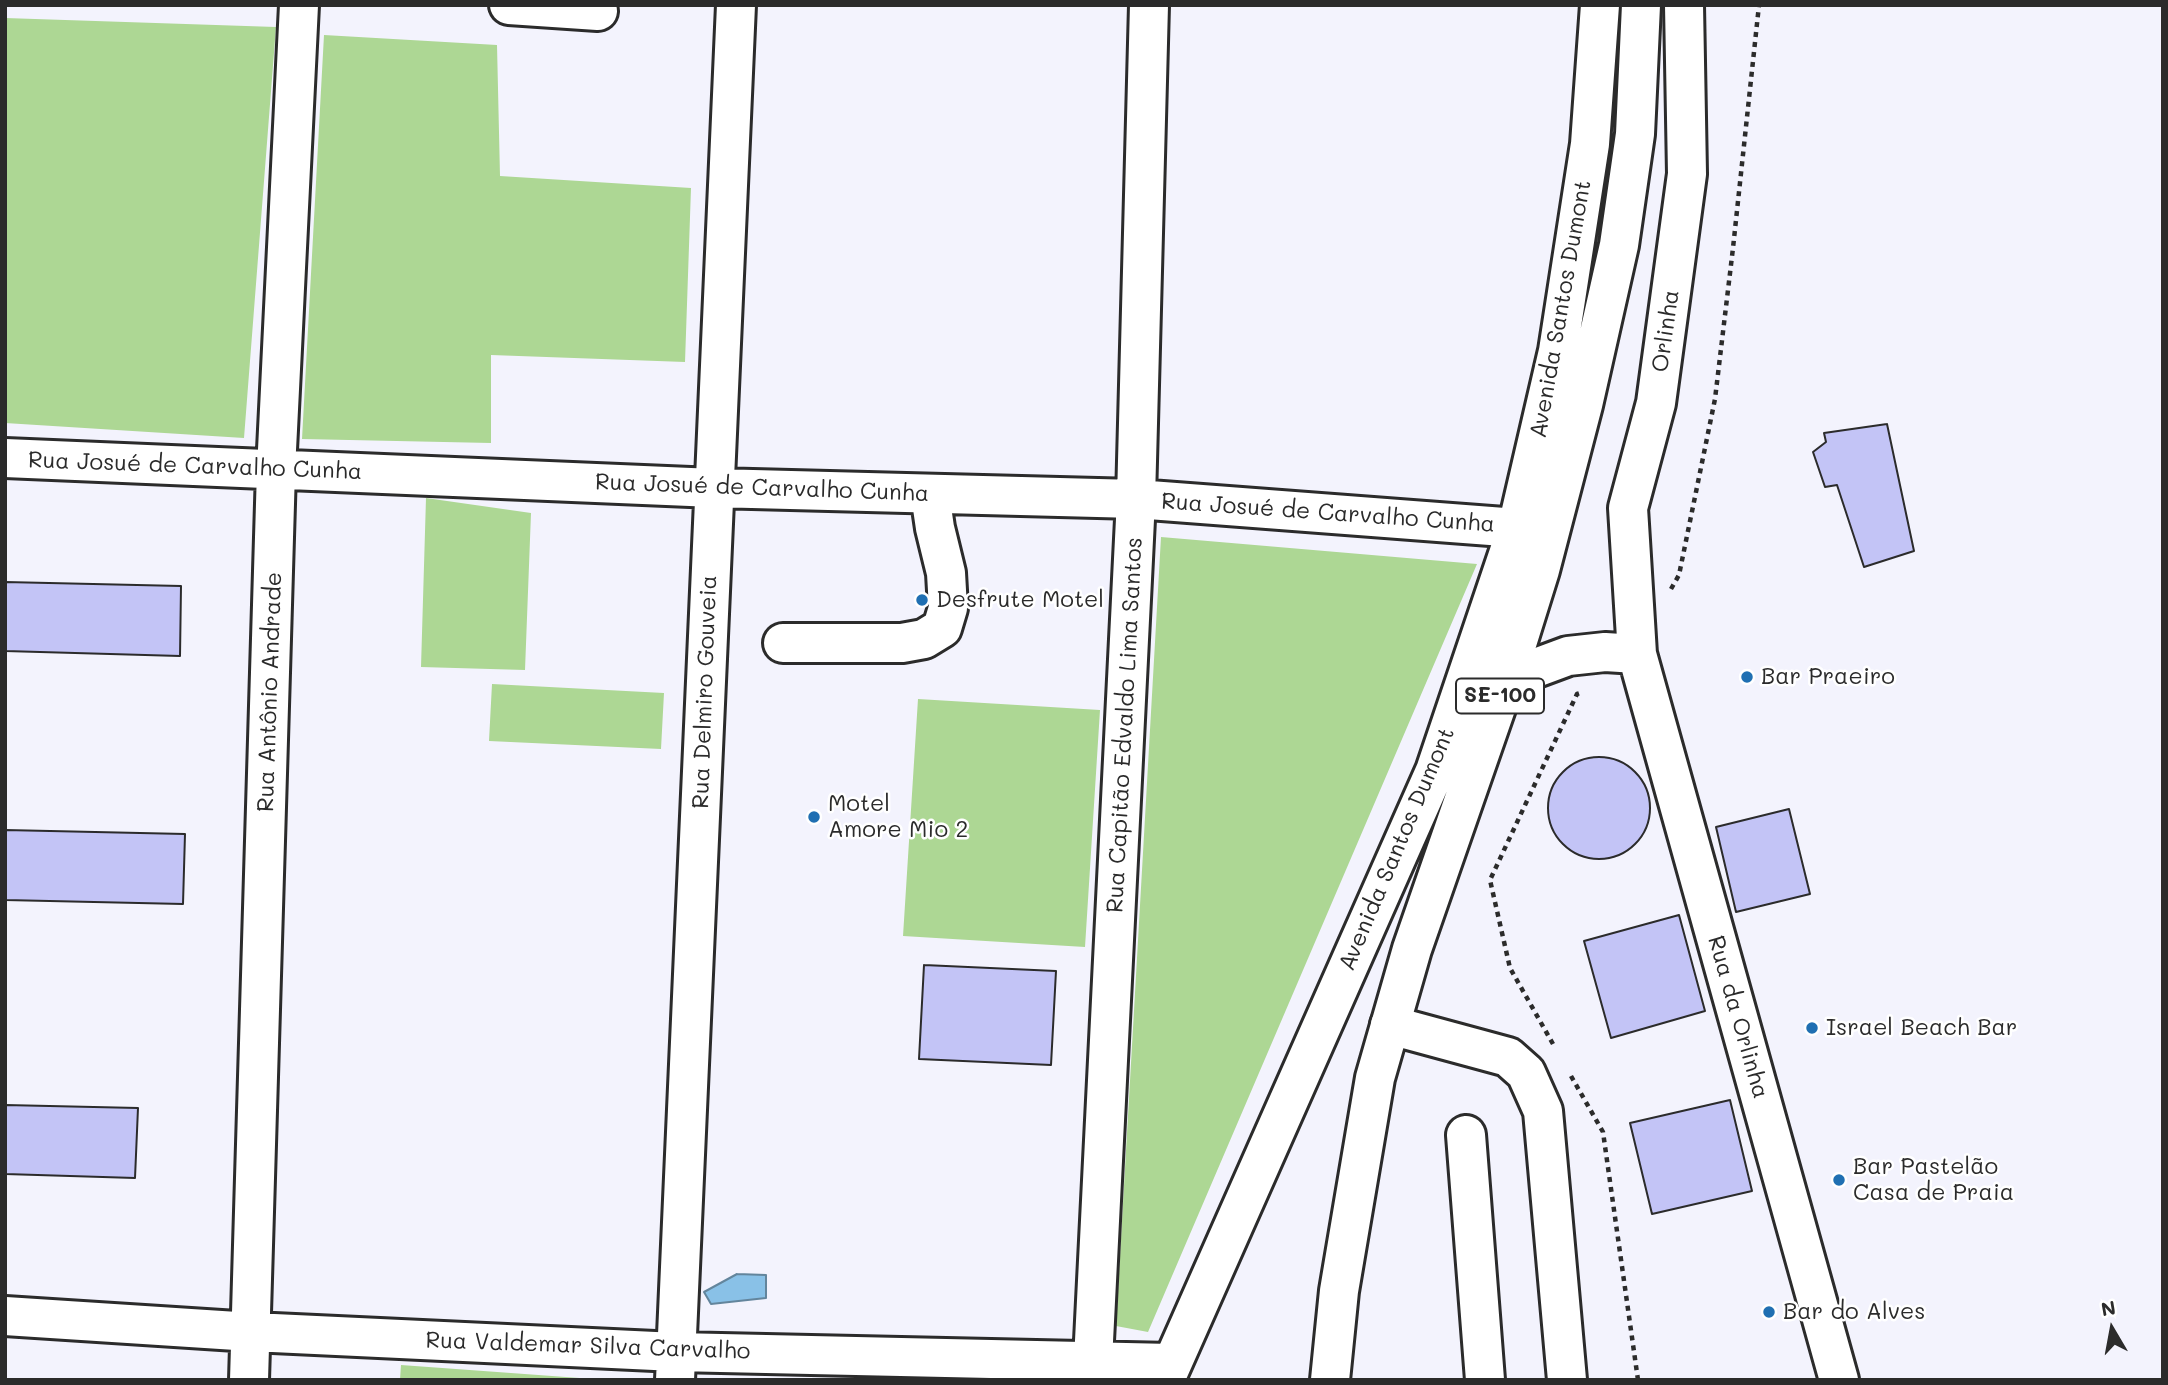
<!DOCTYPE html>
<meta charset="utf-8">
<style>
body{margin:0}
#map{position:relative;width:2168px;height:1385px;overflow:hidden;background:#f3f3fd;font-family:Mali,sans-serif}
canvas{display:block}
.frame{position:absolute;inset:0;border:7px solid #2b2b2b;pointer-events:none}
.north{position:absolute;left:2077px;top:1294px;width:70px;height:70px;-webkit-text-stroke:5px #fff;paint-order:stroke;rotate:350deg;font-size:19px;font-weight:700;line-height:28px;text-align:center;color:#2b2b2b}
.north::after{content:'';display:block;margin:auto;width:24px;height:32px;background:#2b2b2b;clip-path:polygon(50% 0,100% 100%,50% 72%,0 100%)}
</style>
<div id="map">
<canvas width="2168" height="1385"></canvas>
<div class="frame"></div>
<div class="north">N</div>
</div>
<script>
const ctx = document.querySelector('canvas').getContext('2d');
ctx.lineJoin = 'round';
function fillPath(path, color) { ctx.fillStyle = color; ctx.fill(path, 'evenodd'); }
const poly = rows => new Path2D(rows.map(r => 'M' + r).join(''));
function strokePath(path, color, width, dash) { ctx.strokeStyle = color; ctx.lineWidth = width; ctx.lineCap = dash ? 'butt' : 'round'; ctx.setLineDash(dash || []); ctx.stroke(path); }
function drawText(font, color, halo, rows, align = 'center') {
  ctx.font = font + ' Mali,sans-serif'; ctx.lineWidth = 5; ctx.setLineDash([]); ctx.textBaseline = 'middle'; ctx.strokeStyle = halo; ctx.fillStyle = color; for (const [text, x, y, turn = 0] of rows) {
    ctx.save(); ctx.translate(x, y); ctx.rotate((+turn || 0) * Math.PI / 180); ctx.textAlign = isNaN(turn) ? turn : align; if (halo) ctx.strokeText(text, 0, 0); ctx.fillText(text, 0, 0); ctx.restore();
  }
}
fillPath(poly([
 [5,18,276,27,244,438,5,423],
 [324,35,497,45,500,176,691,188,685,362,491,355,491,443,302,439],
 [426,498,531,513,525,670,421,667],
 [1161,537,1477,564,1148,1332,1116,1326],
 [492,684,664,693,661,749,489,741],
 [918,699,1100,710,1085,947,903,936],
 [401,1365,607,1380,400,1380]
]), '#add794');
const water = poly([
 [737,1274,766,1275,766,1298,711,1304,704,1292,737,1274]
]);
fillPath(water, '#89c1e7');
strokePath(water, '#63859c', 2);
const building = poly([
 [1887,424,1914,551,1864,567,1837,485,1825,487,1813,452,1826,442,1824,433,1887,424],
 [5,582,181,586,180,656,5,651,5,582],
 '1548 808a51 51 0 1 1 102 0a51 51 0 1 1-102 0Z',
 [1789,809,1810,894,1736,912,1716,827,1789,809],
 [5,830,185,834,183,904,5,900,5,830],
 [1679,915,1705,1011,1611,1038,1584,941,1679,915],
 [924,965,1056,971,1051,1065,919,1059,924,965],
 [1730,1100,1752,1191,1652,1214,1630,1123,1730,1100],
 [5,1105,138,1108,135,1178,5,1174,5,1105]
]);
fillPath(building, '#c3c4f6');
strokePath(building, '#2b2b2b', 2);
const minor = poly([
 [509,5,598,11],
 [1684,5,1687,174,1656,403,1628,508,1637,654,1839,1380],
 [5,458,714,488,1136,499,1517,528],
 [783,643,902,643,924,639,942,628,948,608,946,573,935,528,930,494],
 [1506,679,1568,656,1605,652,1637,654],
 [1390,1025,1508,1057,1526,1073,1543,1111,1567,1380],
 [1466,1135,1485,1380],
 [5,1316,252,1332,676,1352,1171,1363],
 [1093,1361,1136,499,1149,5],
 [249,1380,276,470,299,5],
 [675,1380,736,5]
]);
const major = poly([
 [1165,1380,1435,771,1517,528,1558,351,1590,144,1600,5],
 [1330,1380,1339,1291,1375,1078,1412,949,1506,679,1540,570,1583,405,1619,245,1635,134,1641,5]
]);
strokePath(minor, '#2b2b2b', 44);
strokePath(major, '#2b2b2b', 44);
strokePath(poly([
 [1671,589,1679,575,1715,399,1733,248,1759,5],
 [1553,1044,1510,968,1490,880,1577,694,1580,693],
 [1571,1076,1603,1132,1638,1380]
]), '#2b2b2b', 4.5, [5, 5]);
strokePath(minor, '#fff', 38);
strokePath(major, '#fff', 38);
for (const [x, y, r, color] of [
 [922,600,7,"#1f6fb2"],
 [1747,677,7,"#1f6fb2"],
 [814,817,7,"#1f6fb2"],
 [1812,1028,7,"#1f6fb2"],
 [1839,1180,7,"#1f6fb2"],
 [1769,1312,7,"#1f6fb2"]
]) { const dot = new Path2D(); dot.arc(x, y, r, 0, 2 * Math.PI); ctx.fillStyle = color; ctx.fill(dot); strokePath(dot, '#fff', 2.5); }
for (const [x, y, w] of [
 [1500,696,88]
]) { const box = new Path2D(); box.roundRect(x - w / 2, y - 17.5, w, 35, 5); ctx.fillStyle = '#fff'; ctx.fill(box); strokePath(box, '#2b2b2b', 2); }
drawText('bold 21px', '#2b2b2b', null, [
 ["SE-100",1500,696]
]);
drawText('23px', '#2b2b2b', '#fff', [
 ["Avenida Santos Dumont",1561,309,-80],
 ["Orlinha",1666,331,-82],
 ["Rua Josué de Carvalho Cunha",195,466,2],
 ["Rua Josué de Carvalho Cunha",762,488,2],
 ["Rua Josué de Carvalho Cunha",1328,513,4],
 ["Rua Antônio Andrade",270,692,-88],
 ["Rua Delmiro Gouveia",705,692,-88],
 ["Rua Capitão Edvaldo Lima Santos",1125,725,-87],
 ["Avenida Santos Dumont",1397,849,-67],
 ["Rua da Orlinha",1738,1017,74],
 ["Rua Valdemar Silva Carvalho",588,1346,2]
]);
drawText('23px', '#2b2b2b', '#fff', [
 ["Desfrute Motel",936,600],
 ["Bar Praeiro",1761,677],
 ["Motel",828,804],
 ["Amore Mio 2",828,830],
 ["Israel Beach Bar",1826,1028],
 ["Bar Pastelão",1853,1167],
 ["Casa de Praia",1853,1193],
 ["Bar do Alves",1783,1312]
], 'left');
</script>
